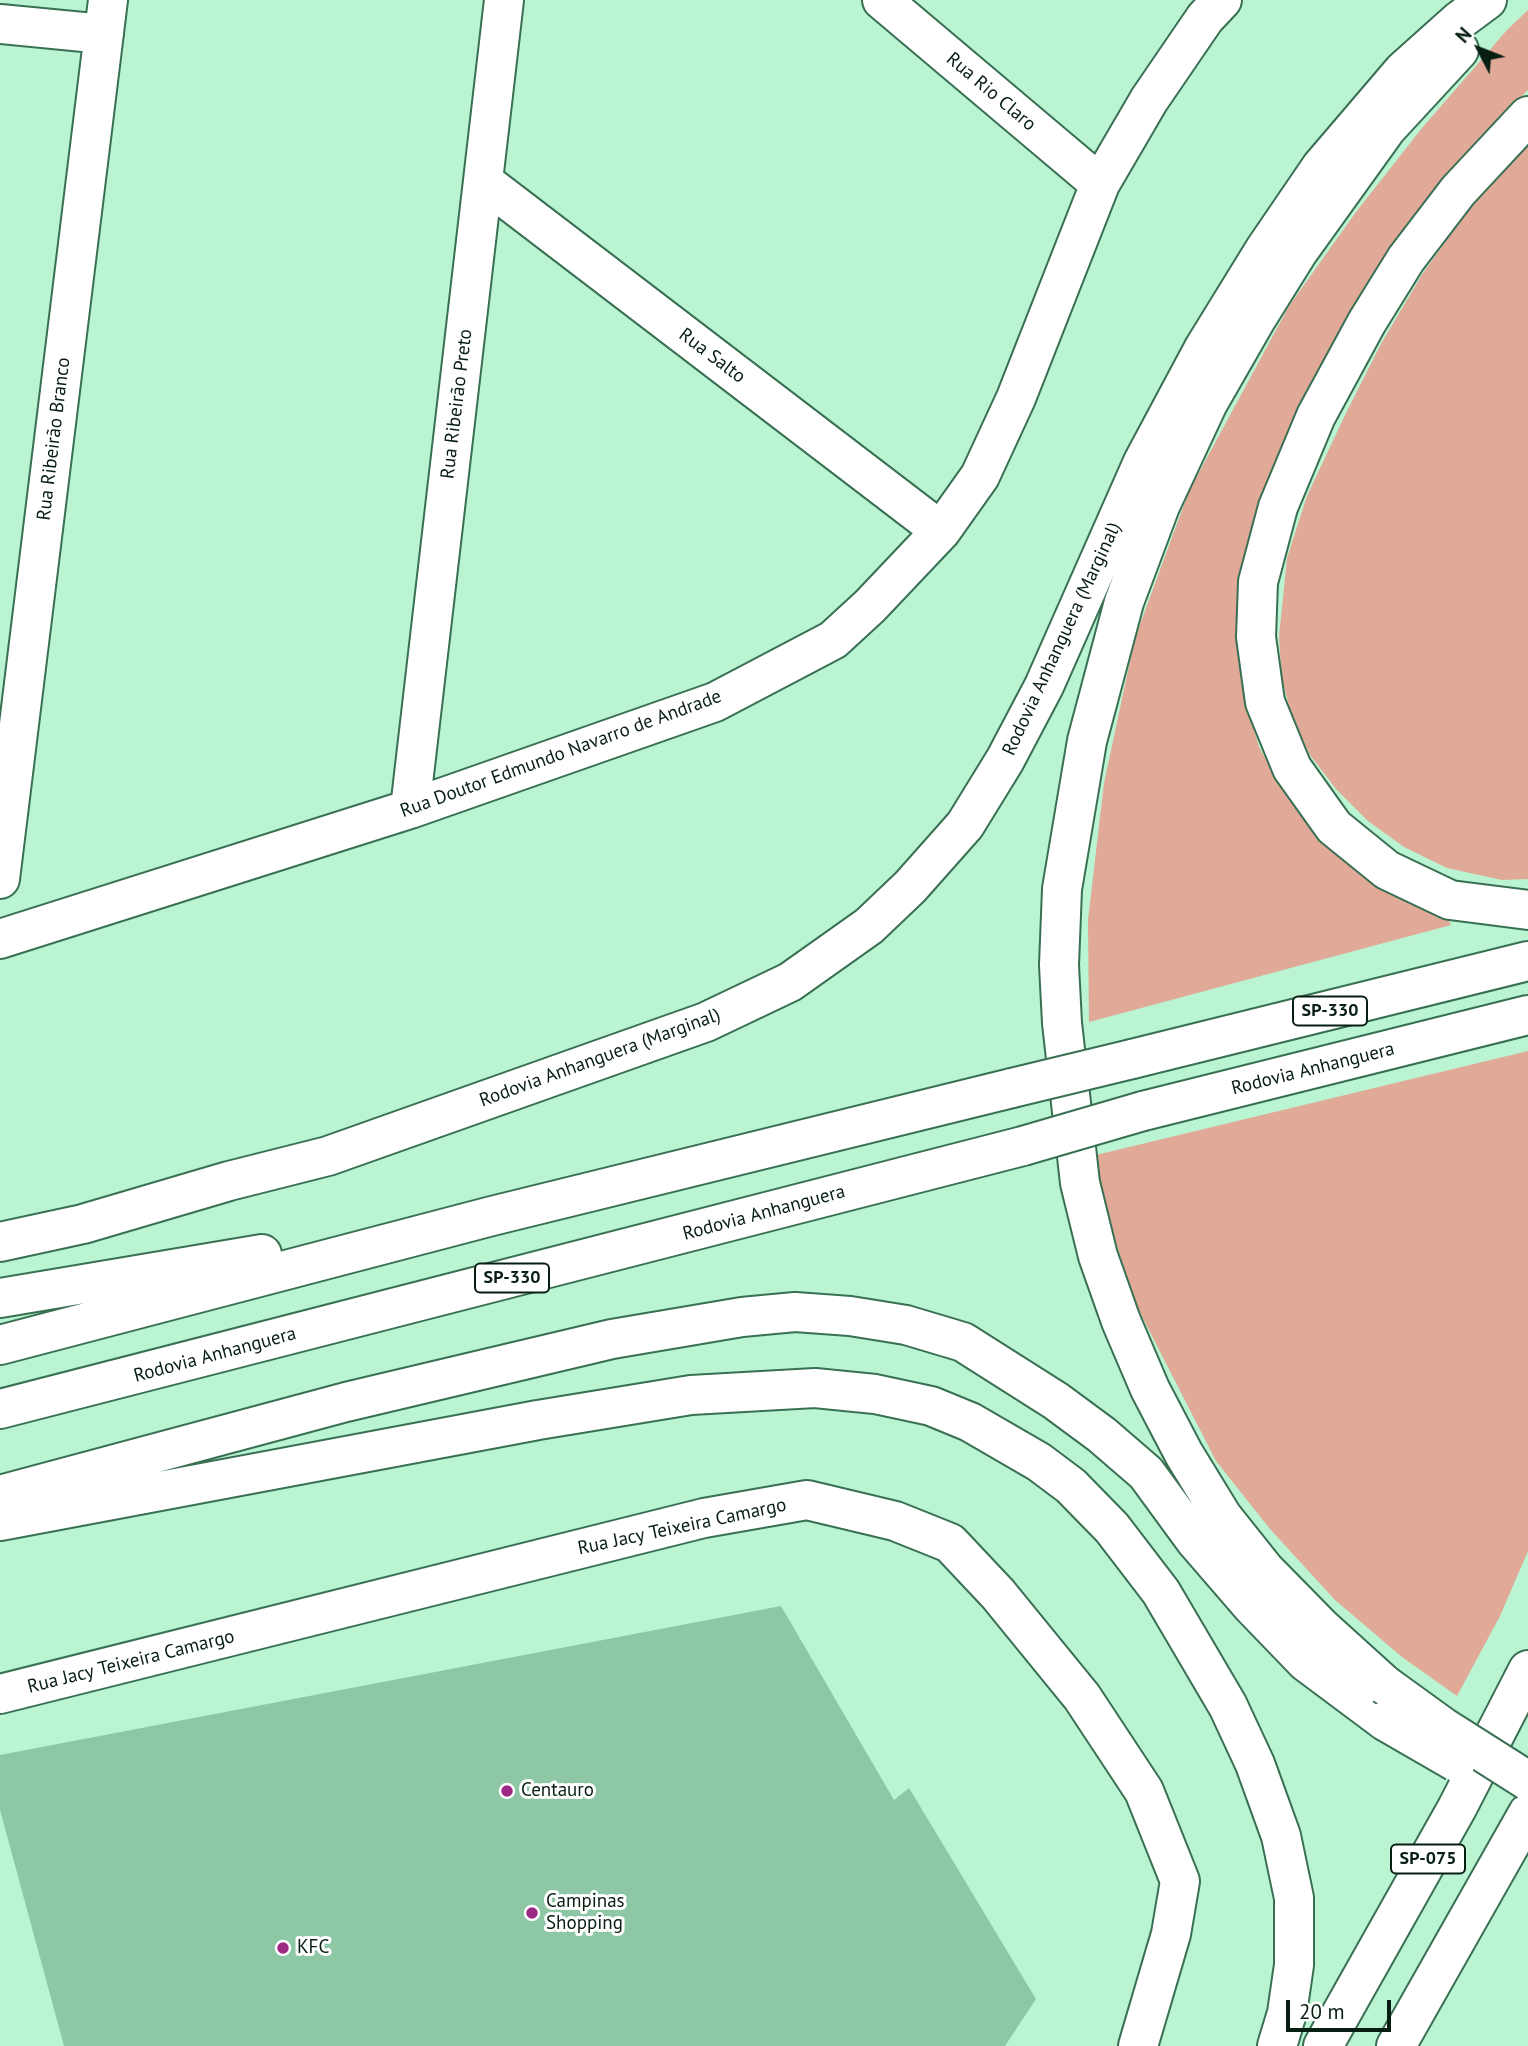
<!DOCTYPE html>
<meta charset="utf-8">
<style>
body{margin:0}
#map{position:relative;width:1528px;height:2046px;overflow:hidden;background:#baf4d2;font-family:"PT Sans",sans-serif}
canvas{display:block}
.north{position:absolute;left:1444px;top:14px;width:70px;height:70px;-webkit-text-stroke:5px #fff;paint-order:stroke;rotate:312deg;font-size:19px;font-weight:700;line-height:28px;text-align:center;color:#071e12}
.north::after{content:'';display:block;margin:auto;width:24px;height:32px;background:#071e12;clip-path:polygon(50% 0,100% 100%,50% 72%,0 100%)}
.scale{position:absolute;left:1286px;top:2000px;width:105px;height:32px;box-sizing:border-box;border:4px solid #071e12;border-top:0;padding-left:9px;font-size:21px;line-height:24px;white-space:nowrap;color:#071e12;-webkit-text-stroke:5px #fff;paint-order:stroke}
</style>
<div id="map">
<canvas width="1528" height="2046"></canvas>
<div class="north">N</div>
<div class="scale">20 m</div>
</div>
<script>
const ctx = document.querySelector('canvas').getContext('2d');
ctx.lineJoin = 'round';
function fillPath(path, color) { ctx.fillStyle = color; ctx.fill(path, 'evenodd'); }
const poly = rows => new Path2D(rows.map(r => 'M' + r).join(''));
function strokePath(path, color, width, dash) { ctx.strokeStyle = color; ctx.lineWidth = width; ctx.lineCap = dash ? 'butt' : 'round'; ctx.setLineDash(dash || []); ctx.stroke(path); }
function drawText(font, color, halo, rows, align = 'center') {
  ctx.font = font + ' "PT Sans",sans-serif'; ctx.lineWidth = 6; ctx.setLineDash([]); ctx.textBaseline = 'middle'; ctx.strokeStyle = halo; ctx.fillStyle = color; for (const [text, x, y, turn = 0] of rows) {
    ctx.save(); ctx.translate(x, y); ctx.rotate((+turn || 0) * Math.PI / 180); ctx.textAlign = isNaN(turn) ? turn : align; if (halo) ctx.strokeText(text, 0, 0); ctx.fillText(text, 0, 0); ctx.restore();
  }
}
fillPath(poly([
 [1528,10,1528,90,1478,139,1402,240,1297,426,1250,715,1259,747,1281,786,1304,820,1336,854,1372,883,1410,904,1447,917,1451,925,1089,1022,1088,920,1104,783,1135,638,1189,491,1289,306,1356,212,1422,128,1507,30],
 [1528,139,1528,879,1502,880,1447,868,1404,847,1368,821,1336,789,1310,755,1292,718,1282,679,1279,637,1287,558,1307,496,1346,413,1382,342,1423,273,1470,208],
 [1528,1051,1528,1551,1500,1616,1457,1696,1402,1657,1335,1600,1270,1529,1216,1461,1132,1297,1102,1194,1096,1155]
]), '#e1a997');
fillPath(poly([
 [781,1606,894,1800,909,1788,1036,1999,1005,2046,64,2046,0,1810,0,1755]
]), '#8ec7a6');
const minor = poly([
 [882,0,1100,184],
 [0,24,104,34],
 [483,181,941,531],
 [410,809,504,0],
 [0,879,108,0],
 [0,939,410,809,715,702,833,640,870,606,941,531,980,476,1016,398,1100,184,1149,100,1205,18,1222,0],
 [0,1694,704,1518,807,1500,895,1521,950,1543,998,1594,1082,1697,1144,1791,1180,1881,1171,1934,1138,2046]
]);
const highway = poly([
 [1528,116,1458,191,1406,259,1367,322,1316,416,1278,507,1258,582,1256,637,1265,702,1292,768,1334,827,1387,870,1450,900,1528,910],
 [1132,1059,1528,961],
 [1143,1111,1528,1015],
 [0,1242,83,1224,229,1181,328,1156,706,1022,790,982,869,926,910,887,965,825,1005,760,1044,686,1143,462,1204,348,1265,249,1321,167,1403,71,1460,20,1487,0],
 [0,1298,262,1254],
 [0,1345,492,1216,1012,1088],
 [0,1409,1023,1146],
 [0,1495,346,1402,612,1339,742,1317,795,1312,850,1316,906,1325,963,1342,1056,1401,1102,1435,1146,1473,1195,1540,1252,1606,1306,1662,1385,1721],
 [0,1521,538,1420,691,1395,815,1388,875,1394,931,1406,970,1422,1039,1462,1071,1486,1112,1528,1161,1592,1228,1706,1255,1764,1281,1836,1294,1898,1294,1965,1287,2013,1277,2046],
 [1385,1685,1321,1627,1265,1570,1222,1516,1184,1454,1150,1389,1121,1321,1098,1256,1080,1183,1062,1023,1059,965,1062,889,1087,741,1124,602,1160,506,1208,403,1255,321,1298,252,1387,128,1459,50],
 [1323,2046,1457,1808,1528,1670],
 [1396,2046,1528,1813]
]);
strokePath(minor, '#397053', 42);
strokePath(highway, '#397053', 42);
strokePath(minor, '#fff', 38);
strokePath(highway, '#fff', 38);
const highwayBridge = poly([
 [1012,1088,1132,1059],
 [1023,1146,1143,1111],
 [1385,1685,1443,1727,1528,1781],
 [1385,1721,1456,1762]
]);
strokePath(highwayBridge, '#397053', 42, []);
strokePath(highwayBridge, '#fff', 38);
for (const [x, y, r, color] of [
 [507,1791,7,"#9e2984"],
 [532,1913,7,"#9e2984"],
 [283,1948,7,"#9e2984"]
]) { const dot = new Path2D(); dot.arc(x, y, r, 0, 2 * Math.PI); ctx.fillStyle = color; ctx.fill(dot); strokePath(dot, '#fff', 2.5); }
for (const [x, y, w] of [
 [1330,1011,74],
 [512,1278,74],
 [1428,1859,74]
]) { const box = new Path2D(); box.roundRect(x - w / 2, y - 14.5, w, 29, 5); ctx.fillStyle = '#fff'; ctx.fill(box); strokePath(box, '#071e12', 2); }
drawText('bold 18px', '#071e12', null, [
 ["SP-330",1330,1011],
 ["SP-330",512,1278],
 ["SP-075",1428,1859]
]);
drawText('19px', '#071e12', '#fff', [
 ["Rua Rio Claro",991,92,40],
 ["Rua Salto",712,356,37],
 ["Rua Ribeirão Preto",457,404,-83],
 ["Rua Ribeirão Branco",54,439,-83],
 ["Rodovia Anhanguera (Marginal)",1062,639,-65],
 ["Rua Doutor Edmundo Navarro de Andrade",561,754,-20],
 ["Rodovia Anhanguera (Marginal)",600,1058,-20],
 ["Rodovia Anhanguera",1313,1069,-14],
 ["Rodovia Anhanguera",764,1213,-15],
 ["Rodovia Anhanguera",215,1355,-15],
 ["Rua Jacy Teixeira Camargo",682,1527,-12],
 ["Rua Jacy Teixeira Camargo",131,1662,-14]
]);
drawText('19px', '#071e12', '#fff', [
 ["Centauro",521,1791],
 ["Campinas",546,1902],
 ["Shopping",546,1924],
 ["KFC",297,1948]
], 'left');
</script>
